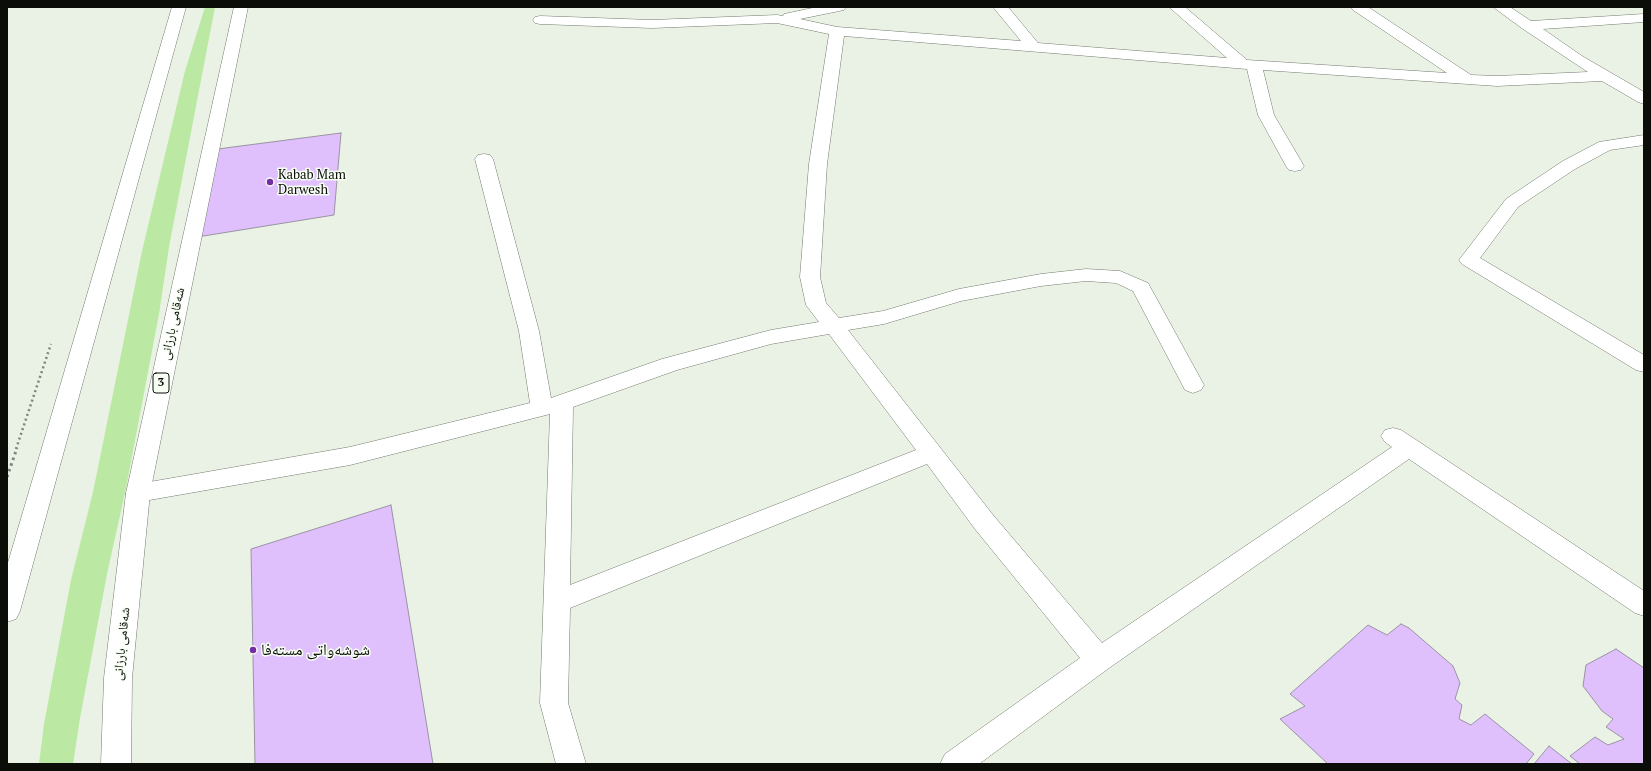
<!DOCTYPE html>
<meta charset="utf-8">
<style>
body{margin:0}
#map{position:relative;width:1651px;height:771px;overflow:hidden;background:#e9f2e4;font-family:"PT Serif",serif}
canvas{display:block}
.frame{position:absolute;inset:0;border:8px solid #0a0d08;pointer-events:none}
</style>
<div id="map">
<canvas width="1651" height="771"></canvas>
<div class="frame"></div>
</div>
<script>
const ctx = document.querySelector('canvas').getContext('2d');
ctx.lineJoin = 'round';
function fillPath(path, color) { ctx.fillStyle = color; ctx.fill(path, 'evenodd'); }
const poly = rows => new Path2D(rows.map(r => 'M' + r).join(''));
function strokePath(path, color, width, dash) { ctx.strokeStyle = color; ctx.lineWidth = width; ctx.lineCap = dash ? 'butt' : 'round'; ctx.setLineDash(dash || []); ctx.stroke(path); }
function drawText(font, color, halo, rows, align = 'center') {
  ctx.font = font + ' "PT Serif","Noto Naskh Arabic",serif'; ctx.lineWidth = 3; ctx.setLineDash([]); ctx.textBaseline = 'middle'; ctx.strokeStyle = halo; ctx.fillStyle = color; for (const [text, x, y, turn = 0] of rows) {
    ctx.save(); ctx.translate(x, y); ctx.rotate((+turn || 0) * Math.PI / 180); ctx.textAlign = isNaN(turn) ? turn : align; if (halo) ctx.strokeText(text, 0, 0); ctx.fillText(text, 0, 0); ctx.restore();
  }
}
fillPath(poly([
 [205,7,215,7,169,247,159,314,126,488,107,574,80,718,73,764,39,764,44,724,71,580,93,492,142,251,185,71]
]), '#bbe8a3');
const building = poly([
 [341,133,334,215,191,238,210,150,341,133],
 [391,505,433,764,255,764,251,549,391,505],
 [1401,624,1409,628,1453,666,1460,683,1455,699,1462,705,1459,719,1471,725,1485,714,1534,754,1526,764,1328,764,1280,719,1305,706,1290,694,1368,625,1387,635,1401,624],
 [1616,649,1644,668,1644,764,1580,764,1570,756,1595,737,1608,745,1624,739,1606,727,1613,719,1602,711,1583,686,1586,665,1616,649],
 [1549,746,1572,764,1534,764,1549,746]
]);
fillPath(building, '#dfc0fd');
strokePath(building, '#9a93a1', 1);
const street = poly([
 [817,7,846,7,844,10,800,19,837,27,1021,41,993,7,1008,7,1038,43,1227,58,1169,7,1185,7,1247,60,1447,73,1353,10,1351,7,1368,7,1471,75,1497,76,1588,72,1523,29,1493,7,1510,7,1531,21,1644,14,1644,22,1543,29,1582,56,1644,92,1644,104,1638,102,1602,81,1497,86,1263,70,1274,115,1304,166,1301,170,1295,171,1289,170,1286,166,1258,115,1247,69,844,36,827,164,820,277,826,303,839,318,883,311,959,289,1041,274,1086,269,1120,271,1148,283,1204,385,1201,390,1193,393,1185,390,1133,291,1116,283,1086,281,1041,286,961,301,884,324,848,330,993,515,1102,643,1392,447,1385,442,1381,436,1385,430,1393,428,1401,430,1644,591,1644,616,1635,613,1409,459,1109,668,979,764,940,764,945,754,1080,658,975,529,927,464,570,608,568,703,586,764,556,764,540,703,550,414,350,465,138,502,129,500,126,493,129,486,138,484,350,447,530,403,519,331,475,159,478,155,484,154,490,155,493,159,539,331,551,398,662,359,771,330,819,322,806,305,800,277,809,164,829,34,777,23,652,28,540,24,535,23,533,20,535,17,540,16,652,20,777,15,783,16,784,14,817,7],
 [829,334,916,450,570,585,573,407,677,370,771,344,829,334],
 [1644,135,1644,145,1610,150,1575,169,1518,207,1480,258,1644,355,1644,372,1636,370,1462,264,1459,260,1506,199,1563,161,1599,142,1644,135]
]);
const highway = poly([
 [172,7,186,7,20,611,16,619,7,622,7,566,172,7],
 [234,7,248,7,150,493,132,678,131,764,101,764,104,678,126,493,234,7]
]);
strokePath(street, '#737b6f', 1);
strokePath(highway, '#737b6f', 1);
strokePath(poly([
 [16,449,51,344]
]), '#80867d', 2.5, [2, 3]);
strokePath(poly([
 [7,477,17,448]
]), '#80867d', 3, [2.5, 3.5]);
fillPath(street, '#fff');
fillPath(highway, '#fff');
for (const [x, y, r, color] of [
 [270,182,4,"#732ea2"],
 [253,650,4,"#732ea2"]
]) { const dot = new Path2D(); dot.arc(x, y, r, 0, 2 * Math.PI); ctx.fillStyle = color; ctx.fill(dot); strokePath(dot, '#f7fef3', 1.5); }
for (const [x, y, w] of [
 [161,383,16]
]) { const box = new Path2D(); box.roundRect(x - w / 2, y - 10, w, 20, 3); ctx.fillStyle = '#f7fef3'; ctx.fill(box); strokePath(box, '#0a0d08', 1); }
drawText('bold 12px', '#0a0d08', null, [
 ["3",161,383]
]);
drawText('13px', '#0a0d08', '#f7fef3', [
 ["Kabab Mam",278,175],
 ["Darwesh",278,190]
], 'left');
drawText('13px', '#0a0d08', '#f7fef3', [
 ["شەقامی بارزانی",173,324,-78],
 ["شەقامی بارزانی",122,644,-84]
]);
drawText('16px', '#0a0d08', '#f7fef3', [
 ["شوشەواتی مستەفا",261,650]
], 'left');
</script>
